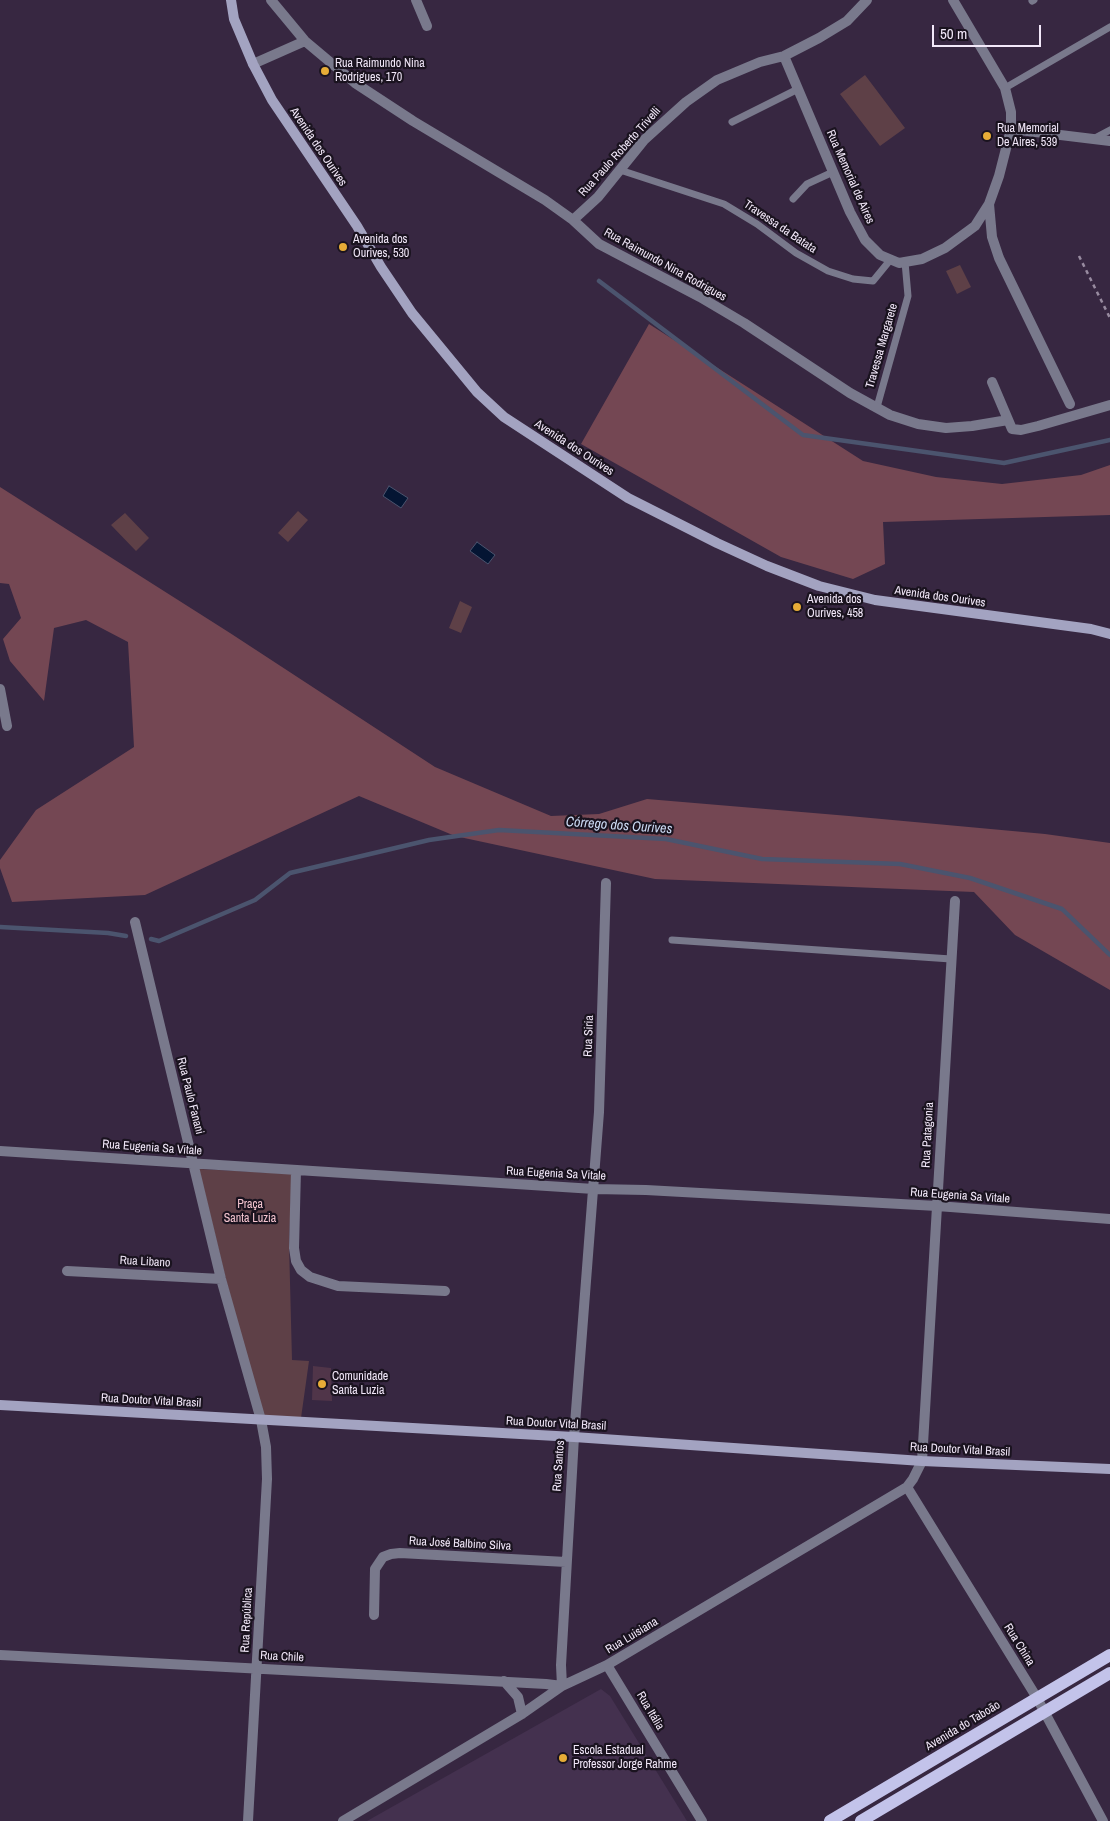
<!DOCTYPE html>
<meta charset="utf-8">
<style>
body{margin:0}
#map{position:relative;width:1110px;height:1821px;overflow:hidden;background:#372741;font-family:"Archivo Narrow",sans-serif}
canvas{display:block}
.scale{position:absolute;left:932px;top:25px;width:109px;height:22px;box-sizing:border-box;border:2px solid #f2e8f9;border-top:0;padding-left:6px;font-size:15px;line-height:18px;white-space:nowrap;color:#f2e8f9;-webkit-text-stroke:4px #1a131f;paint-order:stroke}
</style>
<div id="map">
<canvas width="1110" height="1821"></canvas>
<div class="scale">50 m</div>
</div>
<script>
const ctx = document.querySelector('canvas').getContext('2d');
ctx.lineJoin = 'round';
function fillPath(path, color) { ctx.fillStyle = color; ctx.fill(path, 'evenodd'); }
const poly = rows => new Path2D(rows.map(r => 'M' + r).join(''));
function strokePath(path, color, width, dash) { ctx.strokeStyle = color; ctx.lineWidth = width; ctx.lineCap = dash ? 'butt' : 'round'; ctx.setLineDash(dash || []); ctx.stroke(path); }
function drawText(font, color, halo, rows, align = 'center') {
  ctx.font = font + ' "Archivo Narrow",sans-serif'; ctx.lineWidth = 4.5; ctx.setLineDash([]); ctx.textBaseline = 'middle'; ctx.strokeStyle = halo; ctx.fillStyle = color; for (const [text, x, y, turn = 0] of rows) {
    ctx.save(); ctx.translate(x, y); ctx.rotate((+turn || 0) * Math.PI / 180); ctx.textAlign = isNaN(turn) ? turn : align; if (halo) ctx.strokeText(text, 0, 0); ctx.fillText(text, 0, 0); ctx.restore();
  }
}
fillPath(poly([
 [601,1689,610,1696,687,1821,367,1821]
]), '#44314f');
fillPath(poly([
 [865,75,905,128,880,146,840,94],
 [960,265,971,287,957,294,946,271],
 [298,511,308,520,288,542,278,533],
 [125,513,149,538,136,551,111,525],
 [460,601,472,607,461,633,449,628],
 [199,1169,292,1174,289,1243,292,1360,309,1361,301,1418,263,1417,226,1280]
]), '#5e4047');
fillPath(poly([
 [649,324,863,461,936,477,1002,484,1081,475,1110,465,1110,515,883,522,885,564,853,579,781,557,581,444],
 [0,487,230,633,435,767,551,816,599,814,647,799,849,816,1045,834,1110,843,1110,990,1015,935,974,892,655,879,455,836,359,796,145,895,12,902,0,868,0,860,36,810,134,747,128,642,86,620,54,628,44,701,10,661,3,639,21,618,9,584,0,583]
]), '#744753');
const water = poly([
 [389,486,408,498,401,508,383,496,389,486],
 [477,542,495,555,488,564,470,551,477,542]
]);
fillPath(water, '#041533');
strokePath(water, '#4b546e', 1);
strokePath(poly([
 [599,281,803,435,1004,463,1110,440],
 [0,927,108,933,126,936],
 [151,939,159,941,255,900,290,873,429,840,499,830,666,839,762,859,900,864,970,878,1062,909,1110,955]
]), '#4b546e', 4.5);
fillPath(poly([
 [313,1366,331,1368,332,1401,312,1400]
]), '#503549');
strokePath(poly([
 [1079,256,1110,318]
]), '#988ba0', 2.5, [4, 4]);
strokePath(poly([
 [1032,1,1034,0],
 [1005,88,1110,27],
 [732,122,798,89],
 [1093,139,1110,130],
 [620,170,724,204,757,224,796,253,828,271,853,279,873,281,891,259],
 [793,199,807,184,833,172],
 [877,407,908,296,905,262],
 [672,940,951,959]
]), '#79798c', 7);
strokePath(poly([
 [271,0,305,41,355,83,413,121,545,200,573,220,599,244,700,297,744,323,850,393,890,415,918,424,946,428,972,426,1008,420],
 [416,0,427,26],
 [784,56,850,212,865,240,880,255,899,263,922,259,945,248,975,226,989,204,999,176,1011,129,1011,112,1005,88,953,0],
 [253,64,305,41],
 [1011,129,1110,141],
 [989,204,992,237,999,258,1070,404],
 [573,220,598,197,644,140,686,102,717,80,760,62,784,56,819,38,847,21,867,0],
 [992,382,1012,429,1021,430,1038,426,1110,405],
 [0,689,7,726],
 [135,922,221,1279,261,1420,266,1447,267,1479,248,1821],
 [0,1151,594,1189,646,1190,937,1206,1110,1219],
 [296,1170,294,1248,296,1261,301,1270,310,1277,338,1286,445,1291],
 [67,1271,221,1279],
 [907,1487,1037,1698,1103,1821],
 [374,1615,375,1569,383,1557,391,1554,400,1553,566,1562],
 [0,1655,546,1684,562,1686,561,1665,574,1437,599,1112,606,883],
 [607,1665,702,1821],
 [504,1681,518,1697,522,1714],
 [343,1821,522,1714,562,1686,607,1665,907,1487,913,1479,922,1461,955,901]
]), '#79798c', 10);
strokePath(poly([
 [231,0,234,19,253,64,272,100,357,226,381,267,412,313,477,392,504,417,628,498,717,543,767,566,819,586,875,600,1091,629,1110,634],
 [0,1405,574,1437,922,1461,1110,1469]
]), '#a3a3c1', 10);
strokePath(poly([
 [830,1821,1110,1655],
 [861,1821,1110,1673]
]), '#c3c3ea', 12);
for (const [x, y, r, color] of [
 [325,71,5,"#e7ac37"],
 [987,136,5,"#e7ac37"],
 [343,247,5,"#e7ac37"],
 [797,607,5,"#e7ac37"],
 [322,1384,5,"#e7ac37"],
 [563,1758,5,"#e7ac37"]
]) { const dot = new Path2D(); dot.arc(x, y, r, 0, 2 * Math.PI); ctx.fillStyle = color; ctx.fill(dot); strokePath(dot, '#1a131f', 2); }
drawText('12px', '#f2e8f9', '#1a131f', [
 ["Rua Raimundo Nina",335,64],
 ["Rodrigues, 170",335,78],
 ["Rua Memorial",997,129],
 ["De Aires, 539",997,143],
 ["Avenida dos",353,240],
 ["Ourives, 530",353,254],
 ["Avenida dos",807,600],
 ["Ourives, 458",807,614],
 ["Comunidade",332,1377],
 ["Santa Luzia",332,1391],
 ["Escola Estadual",573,1751],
 ["Professor Jorge Rahme",573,1765]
], 'left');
drawText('12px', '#f2e8f9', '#1a131f', [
 ["Avenida dos Ourives",318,147,56],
 ["Rua Paulo Roberto Trivelli",620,152,-48],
 ["Rua Memorial de Aires",850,177,66],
 ["Travessa da Batata",780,227,34],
 ["Rua Raimundo Nina Rodrigues",665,265,29],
 ["Travessa Margarete",882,346,-74],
 ["Avenida dos Ourives",574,448,33],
 ["Avenida dos Ourives",940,597,8],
 ["Rua Siria",589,1036,-88],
 ["Rua Paulo Fanani",190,1096,76],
 ["Rua Patagonia",928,1135,-87],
 ["Rua Eugenia Sa Vitale",152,1148,4],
 ["Rua Eugenia Sa Vitale",556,1174,3],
 ["Rua Eugenia Sa Vitale",960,1196,4],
 ["Rua Libano",145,1262,3],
 ["Rua Doutor Vital Brasil",151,1401,3],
 ["Rua Doutor Vital Brasil",556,1424,3],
 ["Rua Doutor Vital Brasil",960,1450,3],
 ["Rua Santos",559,1466,-86],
 ["Rua José Balbino Silva",460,1544,3],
 ["Rua República",247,1620,-87],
 ["Rua Luisiana",632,1636,-31],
 ["Rua China",1019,1645,58],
 ["Rua Chile",282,1657,3],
 ["Rua Itália",650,1711,59],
 ["Avenida do Taboão",963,1726,-31]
]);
drawText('12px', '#f6c6d1', '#1a131f', [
 ["Praça",250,1205],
 ["Santa Luzia",250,1219]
]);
drawText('italic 14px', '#ccdbf4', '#1a131f', [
 ["Córrego dos Ourives",619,826,4]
]);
</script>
